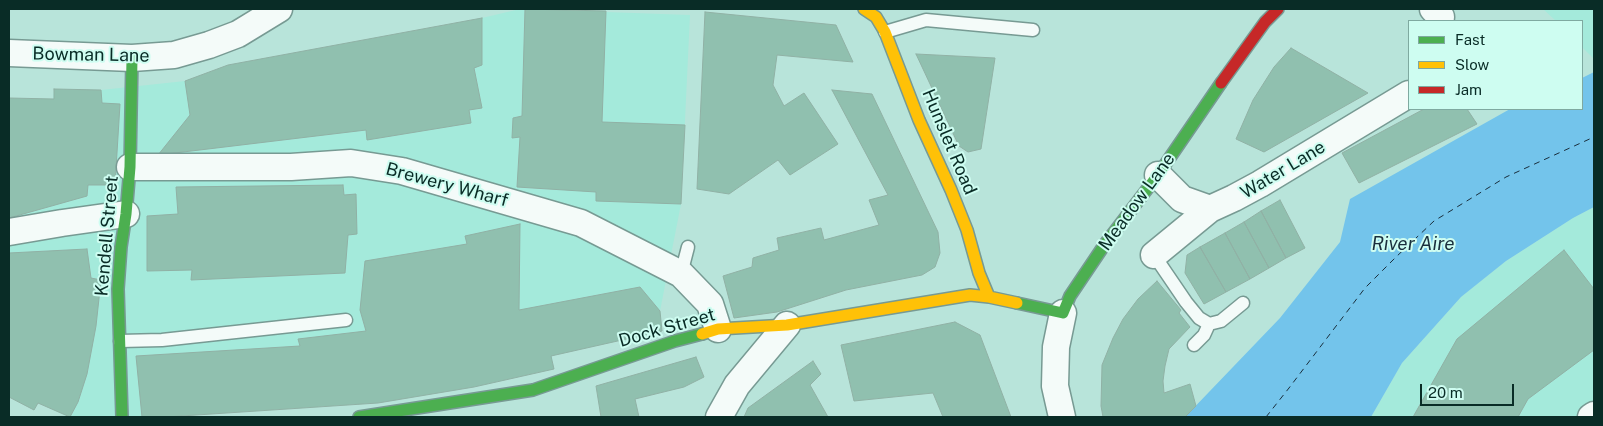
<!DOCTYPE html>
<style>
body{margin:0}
#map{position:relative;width:1603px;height:426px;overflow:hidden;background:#b8e4da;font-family:"Public Sans",sans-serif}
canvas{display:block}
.frame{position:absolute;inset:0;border:10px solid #092c26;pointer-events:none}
.legend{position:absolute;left:1408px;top:20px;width:175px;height:90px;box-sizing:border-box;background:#cefdf1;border:1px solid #7fa9a0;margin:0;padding:6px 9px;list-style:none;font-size:15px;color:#092c26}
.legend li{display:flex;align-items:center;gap:10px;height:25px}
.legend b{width:25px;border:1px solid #7fa9a0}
.scale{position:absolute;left:1420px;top:384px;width:94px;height:22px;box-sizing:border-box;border:2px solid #092c26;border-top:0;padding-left:6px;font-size:15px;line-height:18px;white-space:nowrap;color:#092c26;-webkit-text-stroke:4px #cefdf1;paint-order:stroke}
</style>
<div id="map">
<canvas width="1603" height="426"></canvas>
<div class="frame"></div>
<ul class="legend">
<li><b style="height:6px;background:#4caf50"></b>Fast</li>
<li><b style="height:6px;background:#ffc107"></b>Slow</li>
<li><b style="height:6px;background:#c62828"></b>Jam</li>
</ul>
<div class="scale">20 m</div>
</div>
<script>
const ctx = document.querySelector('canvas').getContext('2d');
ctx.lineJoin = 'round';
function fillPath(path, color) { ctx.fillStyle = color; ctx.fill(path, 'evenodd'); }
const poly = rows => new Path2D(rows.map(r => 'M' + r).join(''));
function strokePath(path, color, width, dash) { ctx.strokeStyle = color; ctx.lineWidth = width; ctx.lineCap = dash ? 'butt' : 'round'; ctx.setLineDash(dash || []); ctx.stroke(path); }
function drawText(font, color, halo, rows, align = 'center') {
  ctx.font = font + ' "Public Sans",sans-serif'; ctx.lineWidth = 4; ctx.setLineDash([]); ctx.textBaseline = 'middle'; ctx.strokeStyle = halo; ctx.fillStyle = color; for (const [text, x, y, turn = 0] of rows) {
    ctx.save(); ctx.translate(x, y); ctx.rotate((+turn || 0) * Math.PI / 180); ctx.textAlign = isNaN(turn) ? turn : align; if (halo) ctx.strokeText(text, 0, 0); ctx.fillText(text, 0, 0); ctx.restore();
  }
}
fillPath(poly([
 [520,9,690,15,681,204,660,311,662,331,552,356,554,369,474,387,378,403,166,417,68,417,38,403,34,410,9,397,9,98,53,99,54,89,101,90,185,81,228,65,482,18],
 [1543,9,1594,9,1594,59,1582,47,1582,21,1556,21],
 [1594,207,1594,417,1371,417,1402,363,1461,297,1506,261,1573,218]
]), '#a4eadb');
fillPath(poly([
 [1594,72,1594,207,1573,218,1506,261,1461,297,1402,363,1371,417,1185,417,1280,318,1340,242,1350,199,1510,109,1582,109,1582,78]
]), '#73c4eb');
strokePath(poly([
 [1266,417,1289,388,1365,288,1396,257,1434,221,1506,177,1594,137]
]), '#1a2f3d', 1, [6, 5]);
const building = poly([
 [525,9,606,11,602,122,685,125,681,204,596,201,596,192,517,187,520,137,512,138,513,118,522,116,525,9],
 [705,12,836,25,853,62,777,55,773,85,784,106,804,93,838,144,790,175,778,160,729,194,697,189,705,12],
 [482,18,482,65,474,68,482,108,469,110,471,123,367,140,366,130,158,155,190,115,185,81,228,65,482,18],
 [1291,48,1368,93,1264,152,1236,139,1253,100,1274,67,1291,48],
 [916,54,995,58,981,149,968,152,959,146,916,54],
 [54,89,101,90,102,103,120,104,115,185,88,185,87,196,9,218,9,98,54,99,54,89],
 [832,90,872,94,938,232,940,253,935,267,922,275,846,290,777,312,734,318,723,276,752,267,753,258,779,250,777,238,821,228,824,240,879,225,869,200,888,195,832,90],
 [1424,109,1467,109,1477,124,1359,183,1342,153,1424,109],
 [343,185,344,195,356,194,357,234,348,235,345,273,191,280,192,270,147,271,147,216,178,214,176,187,343,185],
 [1280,200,1305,248,1286,258,1261,211,1280,200],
 [1261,211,1286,258,1269,268,1244,222,1261,211],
 [1244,222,1269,268,1250,279,1225,233,1244,222],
 [520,224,519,310,640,287,660,311,662,331,551,356,554,369,474,387,378,403,166,417,142,417,136,356,300,346,298,339,366,331,360,310,365,261,467,244,465,236,520,224],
 [1225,233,1250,279,1226,292,1200,247,1225,233],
 [1200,247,1226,292,1204,304,1185,273,1187,255,1200,247],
 [87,249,91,278,101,280,96,326,87,374,78,402,70,417,38,403,34,410,9,397,9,253,87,249],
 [1564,250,1594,289,1594,350,1528,399,1518,417,1413,417,1457,339,1564,250],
 [1157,281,1181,310,1179,313,1190,327,1169,349,1165,366,1163,381,1164,393,1190,384,1196,406,1185,417,1103,417,1101,406,1102,365,1113,338,1123,319,1138,299,1157,281],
 [955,322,980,335,1011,417,943,417,933,393,854,401,841,345,955,322],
 [696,357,704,377,684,387,635,399,639,417,601,417,596,386,696,357],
 [813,361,821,374,810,385,828,417,744,417,748,408,813,361]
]);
fillPath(building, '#90c0af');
strokePath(building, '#90b1a5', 1);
const lane = poly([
 [885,32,926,20,1033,30],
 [1154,255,1186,302,1199,318,1209,324,1221,321,1243,303],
 [681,274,688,247],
 [120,341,162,340,346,320],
 [1194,345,1204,335,1209,324]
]);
const street = poly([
 [1433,9,1441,17],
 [9,53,132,58,174,55,209,45,238,34,279,9],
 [130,167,291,167,351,163,402,171,581,223,681,274,710,304,718,329],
 [1158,175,1182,199,1210,209],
 [9,232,62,223,126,214],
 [1154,255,1210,209,1234,198,1260,184,1409,94],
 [719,417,737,385,787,325],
 [1062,417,1055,386,1056,347,1063,313],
 [1591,417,1594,415]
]);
const fast = poly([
 [1017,303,1063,313,1070,296,1105,244,1158,175,1221,83],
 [122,417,118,289,121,247,126,214,130,167,132,58],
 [359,417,533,390,675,341,702,334]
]);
const slow = poly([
 [864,9,876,17,885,32,919,120,951,190,967,230,979,273,989,297],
 [702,334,718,329,787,325,970,295,989,297,1017,303]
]);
const jam = poly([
 [1221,83,1265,22,1278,9]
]);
strokePath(lane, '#779a93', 15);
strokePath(street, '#779a93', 29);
strokePath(fast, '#779a93', 14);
strokePath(slow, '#779a93', 14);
strokePath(jam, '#779a93', 14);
strokePath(lane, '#f4fbf9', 12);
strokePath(street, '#f4fbf9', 26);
strokePath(fast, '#4caf50', 11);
strokePath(slow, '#ffc107', 11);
strokePath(jam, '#c62828', 11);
drawText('18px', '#092c26', '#cefdf1', [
 ["Bowman Lane",91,55,1],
 ["Hunslet Road",949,142,67],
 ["Water Lane",1283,170,-31],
 ["Brewery Wharf",447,185,15],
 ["Meadow Lane",1137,202,-54],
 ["Kendell Street",107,236,-85],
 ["Dock Street",667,328,-16]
]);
drawText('italic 19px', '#1a2f3d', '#cefdf1', [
 ["River Aire",1413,244]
]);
</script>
